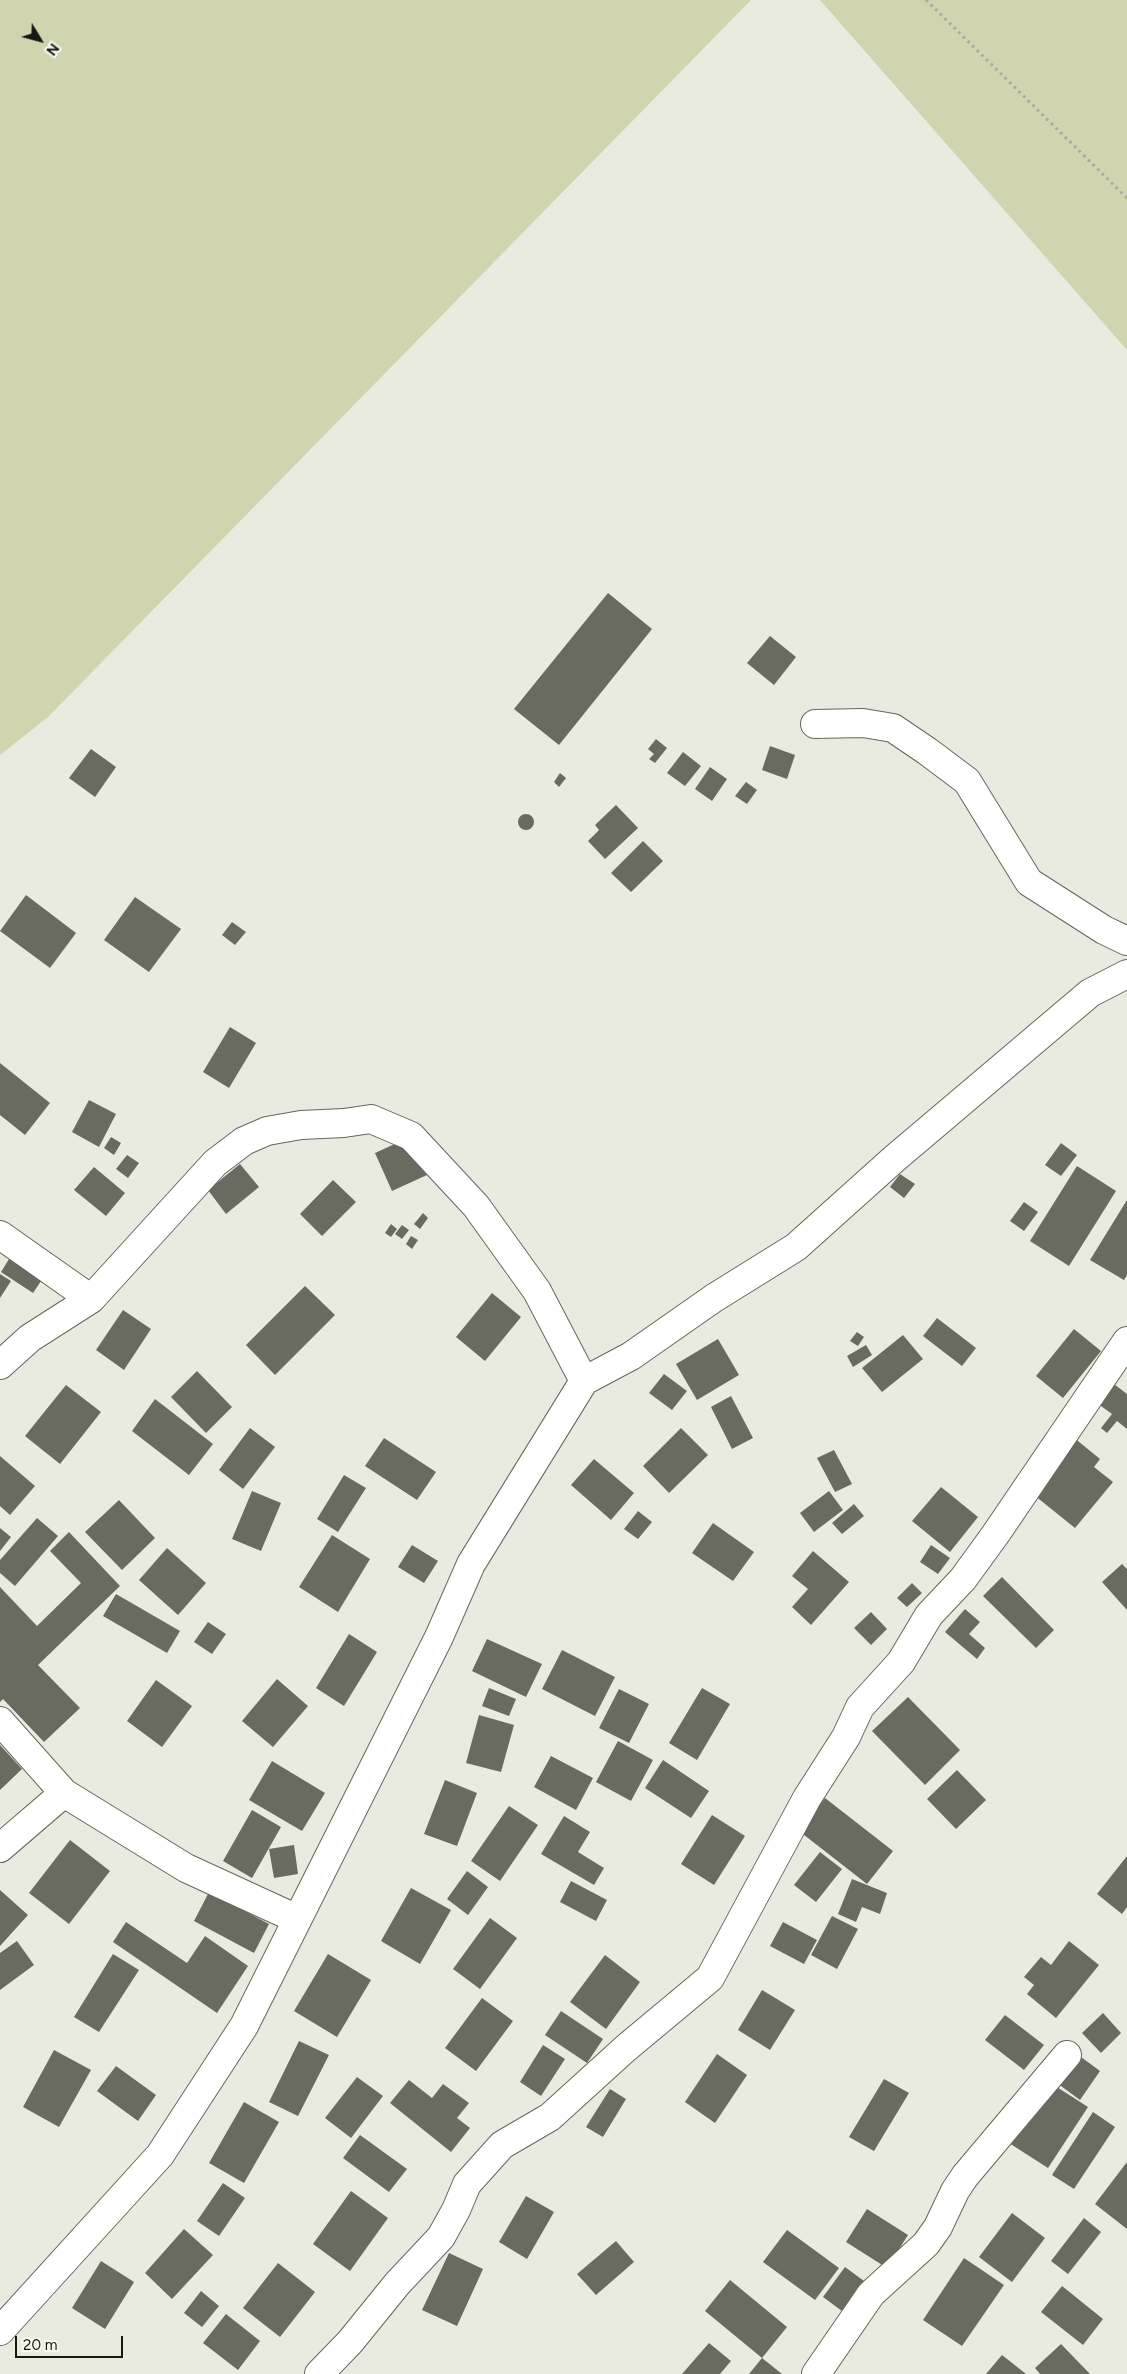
<!DOCTYPE html>
<style>
body{margin:0}
#map{position:relative;width:1127px;height:2374px;overflow:hidden;background:#e9eae0;font-family:Figtree,sans-serif}
canvas{display:block}
.north{position:absolute;left:15px;top:15px;width:50px;height:50px;-webkit-text-stroke:4px #f6f8ed;paint-order:stroke;rotate:127deg;font-size:14px;font-weight:700;line-height:20px;text-align:center;color:#171713}
.north::after{content:'';display:block;margin:auto;width:18px;height:22px;background:#171713;clip-path:polygon(50% 0,100% 100%,50% 72%,0 100%)}
.scale{position:absolute;left:15px;top:2336px;width:108px;height:22px;box-sizing:border-box;border:2px solid #171713;border-top:0;padding-left:6px;font-size:15px;line-height:18px;white-space:nowrap;color:#171713;-webkit-text-stroke:4px #f6f8ed;paint-order:stroke}
</style>
<div id="map">
<canvas width="1127" height="2374"></canvas>
<div class="north">N</div>
<div class="scale">20 m</div>
</div>
<script>
const ctx = document.querySelector('canvas').getContext('2d');
ctx.lineJoin = 'round';
function fillPath(path, color) { ctx.fillStyle = color; ctx.fill(path, 'evenodd'); }
const poly = rows => new Path2D(rows.map(r => 'M' + r).join(''));
function strokePath(path, color, width, dash) { ctx.strokeStyle = color; ctx.lineWidth = width; ctx.lineCap = dash ? 'butt' : 'round'; ctx.setLineDash(dash || []); ctx.stroke(path); }
fillPath(poly([
 [0,0,751,0,48,717,0,755],
 [820,0,1127,0,1127,350]
]), '#d1d5af');
fillPath(poly([
 [608,593,652,629,559,745,514,709],
 [770,636,796,657,774,685,747,663],
 [656,739,667,748,655,763,649,759,654,754,648,749],
 [770,746,795,755,787,779,762,770],
 [91,749,116,767,95,797,69,778],
 [683,752,701,766,685,786,667,773],
 [710,767,727,779,712,801,695,789],
 [560,773,566,778,559,787,554,782],
 [746,782,757,790,747,804,735,796],
 [616,805,638,828,605,859,588,841,599,830,595,825],
 '518 822a8 8 0 1 1 16 0a8 8 0 1 1-16 0Z',
 [643,841,663,861,631,892,611,873],
 [26,895,76,933,50,968,0,931],
 [135,897,181,929,149,972,104,940],
 [232,922,246,932,235,945,222,935],
 [230,1027,256,1043,229,1088,203,1072],
 [0,1063,50,1103,25,1135,0,1115],
 [89,1100,116,1114,99,1147,72,1132],
 [111,1137,121,1143,114,1155,104,1148],
 [410,1137,427,1175,392,1191,375,1153],
 [1061,1143,1077,1155,1061,1176,1045,1165],
 [127,1155,139,1163,128,1178,116,1169],
 [240,1164,259,1187,226,1214,208,1190],
 [1077,1166,1116,1191,1069,1266,1030,1241],
 [94,1167,125,1193,106,1216,74,1190],
 [900,1174,915,1184,904,1198,890,1187],
 [333,1180,356,1202,322,1236,300,1214],
 [1127,1200,1127,1275,1124,1280,1090,1260],
 [1024,1202,1038,1212,1024,1231,1010,1221],
 [423,1213,428,1218,420,1229,414,1224],
 [391,1224,397,1229,391,1237,385,1233],
 [402,1225,409,1230,402,1239,395,1234],
 [411,1236,418,1240,412,1249,406,1244],
 [14,1251,47,1272,33,1293,1,1272],
 [0,1274,11,1281,0,1298],
 [305,1286,335,1315,275,1375,246,1345],
 [492,1293,521,1317,485,1361,456,1337],
 [123,1310,151,1329,124,1370,96,1350],
 [937,1318,976,1348,962,1366,923,1336],
 [1074,1329,1101,1351,1063,1398,1036,1376],
 [857,1332,864,1337,858,1346,850,1341],
 [903,1335,923,1359,882,1392,862,1368],
 [718,1339,739,1375,697,1400,676,1364],
 [866,1345,872,1355,853,1367,847,1356],
 [197,1371,232,1407,206,1433,171,1397],
 [664,1374,687,1391,672,1410,649,1393],
 [1106,1378,1127,1394,1127,1429,1117,1421,1107,1433,1101,1428,1112,1414,1090,1398],
 [66,1385,101,1412,60,1464,25,1436],
 [731,1396,753,1438,732,1449,711,1407],
 [155,1399,213,1444,189,1475,132,1431],
 [250,1428,275,1447,243,1489,219,1470],
 [681,1428,708,1455,669,1493,643,1466],
 [1073,1437,1100,1459,1094,1467,1113,1482,1075,1528,1029,1491],
 [384,1438,436,1472,417,1500,365,1466],
 [834,1450,852,1484,835,1492,817,1458],
 [0,1456,35,1486,10,1515,0,1506],
 [594,1459,634,1493,611,1520,571,1485],
 [344,1475,366,1488,338,1532,317,1519],
 [941,1487,978,1517,950,1552,912,1521],
 [252,1491,281,1503,261,1551,232,1539],
 [829,1491,843,1510,814,1532,800,1513],
 [119,1500,155,1538,122,1570,85,1532],
 [854,1504,864,1516,842,1534,832,1523],
 [638,1511,652,1522,638,1539,624,1529],
 [37,1518,58,1536,15,1586,0,1573,0,1560],
 [713,1523,754,1552,733,1581,692,1553],
 [0,1528,11,1537,0,1551],
 [69,1532,120,1586,38,1665,80,1708,44,1742,3,1699,0,1702,0,1587,37,1626,81,1583,50,1551],
 [332,1535,370,1559,338,1612,299,1587],
 [412,1545,438,1561,424,1583,398,1567],
 [931,1545,950,1558,938,1574,920,1562],
 [167,1548,206,1583,178,1615,139,1580],
 [813,1551,849,1582,811,1625,792,1607,808,1589,792,1576],
 [1122,1564,1127,1569,1127,1610,1102,1582],
 [1002,1577,1054,1630,1036,1648,983,1596],
 [912,1583,922,1593,907,1607,897,1598],
 [116,1594,180,1631,167,1653,103,1616],
 [965,1609,980,1622,969,1634,985,1648,977,1659,945,1632],
 [871,1612,887,1629,871,1645,854,1628],
 [208,1622,226,1634,212,1654,194,1642],
 [349,1634,377,1652,344,1706,316,1688],
 [487,1639,542,1664,526,1697,472,1671],
 [562,1650,615,1677,595,1716,542,1689],
 [277,1679,308,1706,273,1747,242,1721],
 [156,1680,192,1706,162,1747,127,1721],
 [489,1688,516,1699,509,1716,482,1706],
 [702,1688,730,1704,697,1760,669,1743],
 [619,1689,649,1704,629,1743,599,1728],
 [908,1697,960,1750,925,1785,872,1731],
 [479,1715,514,1725,501,1772,466,1763],
 [618,1741,653,1760,631,1801,596,1782],
 [0,1745,22,1769,0,1790],
 [551,1756,593,1778,576,1810,534,1787],
 [663,1760,709,1791,691,1818,645,1788],
 [272,1761,325,1793,302,1831,249,1800],
 [957,1770,986,1800,956,1829,927,1799],
 [445,1780,477,1793,457,1846,424,1834],
 [825,1798,893,1851,867,1884,799,1831],
 [509,1806,538,1825,500,1881,471,1861],
 [252,1810,281,1827,252,1878,223,1861],
 [712,1815,745,1836,714,1885,681,1864],
 [564,1816,590,1832,578,1852,604,1868,594,1885,541,1854],
 [70,1840,110,1871,69,1924,29,1893],
 [294,1845,298,1874,274,1878,269,1849],
 [820,1852,842,1869,816,1902,794,1885],
 [1127,1856,1127,1907,1122,1914,1097,1894],
 [467,1871,488,1887,468,1915,447,1899],
 [852,1879,887,1893,880,1914,862,1907,856,1922,838,1914],
 [571,1881,607,1900,596,1921,560,1902],
 [411,1888,451,1910,420,1964,381,1941],
 [0,1890,28,1915,0,1946],
 [209,1892,269,1924,254,1953,194,1921],
 [832,1916,858,1929,837,1969,811,1955],
 [490,1918,517,1938,480,1989,453,1969],
 [126,1922,187,1963,205,1936,248,1966,217,2013,113,1942],
 [783,1922,817,1940,804,1964,770,1946],
 [17,1941,34,1965,0,1990,0,1953],
 [1069,1941,1099,1965,1056,2018,1027,1994,1034,1985,1024,1977,1041,1957,1051,1965],
 [113,1954,139,1970,99,2032,74,2017],
 [328,1954,371,1980,337,2037,294,2011],
 [605,1955,640,1982,606,2029,570,2002],
 [762,1990,795,2010,770,2050,738,2030],
 [482,1998,513,2021,476,2071,445,2048],
 [561,2011,603,2039,587,2063,545,2035],
 [1103,2013,1121,2033,1101,2053,1082,2033],
 [1005,2015,1044,2045,1024,2070,985,2040],
 [299,2041,329,2055,298,2116,269,2102],
 [543,2045,565,2059,541,2096,520,2082],
 [54,2050,91,2070,59,2127,23,2107],
 [717,2054,747,2075,715,2123,685,2102],
 [1077,2054,1100,2071,1080,2100,1057,2083],
 [116,2066,156,2095,138,2121,97,2091],
 [357,2077,383,2096,351,2138,325,2118],
 [884,2079,909,2093,874,2151,849,2137],
 [409,2080,432,2098,443,2084,469,2103,457,2118,470,2128,451,2152,390,2103],
 [1049,2082,1088,2107,1048,2168,1009,2143],
 [610,2089,626,2099,603,2137,586,2127],
 [244,2102,279,2122,244,2183,209,2163],
 [1093,2112,1115,2127,1074,2189,1052,2175],
 [360,2135,407,2169,389,2192,343,2158],
 [1127,2162,1127,2229,1095,2204],
 [223,2183,245,2198,219,2236,197,2221],
 [351,2191,388,2218,350,2271,313,2244],
 [526,2196,554,2212,527,2259,499,2242],
 [867,2209,908,2235,887,2268,846,2242],
 [1012,2213,1045,2238,1012,2282,979,2257],
 [1084,2218,1101,2232,1068,2274,1051,2261],
 [184,2229,213,2255,172,2299,145,2273],
 [787,2230,839,2268,815,2300,763,2262],
 [616,2241,634,2262,596,2295,577,2274],
 [449,2253,483,2269,457,2326,422,2310],
 [964,2258,1004,2285,962,2346,923,2320],
 [101,2261,134,2282,105,2329,72,2308],
 [278,2263,315,2292,280,2337,243,2308],
 [845,2267,864,2281,842,2311,823,2297],
 [730,2280,787,2327,762,2358,782,2374,749,2374,762,2358,705,2311],
 [1062,2286,1103,2319,1083,2345,1041,2312],
 [201,2291,219,2306,202,2327,184,2313],
 [226,2314,260,2341,238,2370,203,2343],
 [709,2343,731,2361,720,2374,682,2374],
 [1061,2344,1090,2374,1040,2374,1035,2368],
 [1002,2355,1026,2374,986,2374]
]), '#696a60');
const minor = poly([
 [815,724,863,723,893,728,927,751,967,781,1029,882,1104,930,1127,941],
 [0,1235,91,1299],
 [0,1365,30,1338,91,1299,215,1163,244,1141,267,1131,301,1125,344,1123,371,1119,411,1136,476,1206,537,1291,584,1381],
 [0,1721,64,1793,186,1868,297,1919],
 [0,1848,64,1793],
 [0,2331,160,2155,244,2026,439,1637,471,1564,584,1381,631,1356,714,1298,796,1247,894,1159,1090,993,1127,974],
 [319,2374,350,2342,397,2284,441,2237,456,2210,467,2184,502,2145,550,2117,626,2048,710,1978,807,1798,846,1737,860,1707,901,1662,929,1615,963,1579,995,1535,1127,1341],
 [816,2374,871,2294,926,2244,938,2227,955,2191,965,2176,1067,2055]
]);
strokePath(minor, '#66675d', 30);
strokePath(poly([
 [926,0,1127,198]
]), '#a8a9a1', 3, [2.5, 4]);
strokePath(minor, '#fff', 28);
</script>
